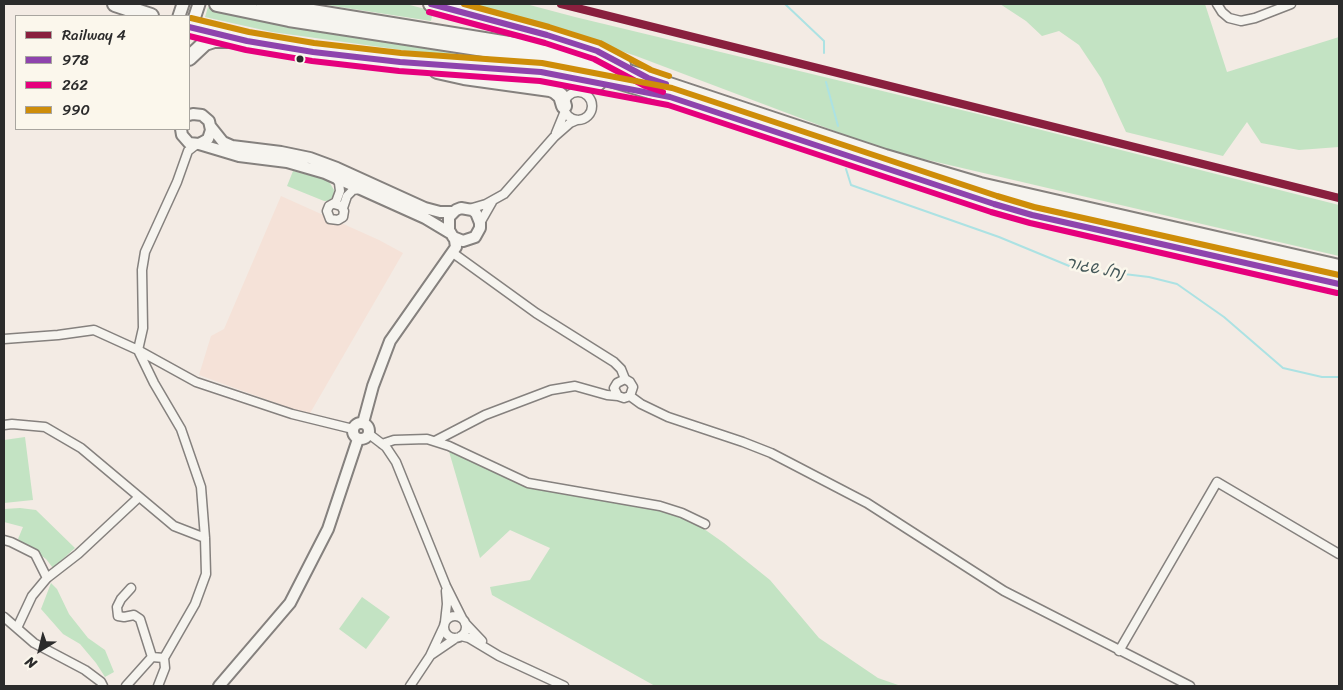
<!DOCTYPE html>
<meta charset="utf-8">
<style>
body{margin:0}
#map{position:relative;width:1343px;height:690px;overflow:hidden;background:#f3ebe4;font-family:Sriracha,sans-serif}
canvas{display:block}
.frame{position:absolute;inset:0;border:5px solid #2b2b2b;pointer-events:none}
.legend{position:absolute;left:15px;top:15px;width:175px;height:115px;box-sizing:border-box;background:#fbf7ec;border:1px solid #a8a59f;margin:0;padding:6px 9px;list-style:none;font-size:15px;color:#2b2b2b}
.legend li{display:flex;align-items:center;gap:10px;height:25px}
.legend b{width:25px;border:1px solid #a8a59f}
.north{position:absolute;left:15px;top:625px;width:50px;height:50px;-webkit-text-stroke:4px #fbf7ec;paint-order:stroke;rotate:216deg;font-size:14px;font-weight:700;line-height:20px;text-align:center;color:#2b2b2b}
.north::after{content:'';display:block;margin:auto;width:18px;height:22px;background:#2b2b2b;clip-path:polygon(50% 0,100% 100%,50% 72%,0 100%)}
</style>
<div id="map">
<canvas width="1343" height="690"></canvas>
<div class="frame"></div>
<ul class="legend">
<li><b style="height:6px;background:#891f3e"></b>Railway 4</li>
<li><b style="height:6px;background:#8e44ad"></b>978</li>
<li><b style="height:6px;background:#e5007d"></b>262</li>
<li><b style="height:6px;background:#ce8d09"></b>990</li>
</ul>
<div class="north">N</div>
</div>
<script>
const ctx = document.querySelector('canvas').getContext('2d');
ctx.lineJoin = 'round';
function fillPath(path, color) { ctx.fillStyle = color; ctx.fill(path, 'evenodd'); }
const poly = rows => new Path2D(rows.map(r => 'M' + r).join(''));
function strokePath(path, color, width, dash) { ctx.strokeStyle = color; ctx.lineWidth = width; ctx.lineCap = dash ? 'butt' : 'round'; ctx.setLineDash(dash || []); ctx.stroke(path); }
function drawText(font, color, halo, rows, align = 'center') {
  ctx.font = font + ' Sriracha,"Playpen Sans Hebrew",sans-serif'; ctx.lineWidth = 5; ctx.setLineDash([]); ctx.textBaseline = 'middle'; ctx.strokeStyle = halo; ctx.fillStyle = color; for (const [text, x, y, turn = 0] of rows) {
    ctx.save(); ctx.translate(x, y); ctx.rotate((+turn || 0) * Math.PI / 180); ctx.textAlign = isNaN(turn) ? turn : align; if (halo) ctx.strokeText(text, 0, 0); ctx.fillText(text, 0, 0); ctx.restore();
  }
}
fillPath(poly([
 [281,196,379,240,403,253,309,415,199,375,211,336,224,329]
]), '#f5e2d8');
fillPath(poly([
 [320,4,406,4,433,11,431,21],
 [450,4,526,4,575,17,978,114,1339,205,1339,256,885,150,636,56,600,44],
 [1000,4,1205,4,1227,72,1339,37,1339,147,1299,150,1261,143,1247,122,1223,156,1126,132,1101,78,1079,45,1059,31,1042,36,1026,21],
 [208,7,228,13,472,49,472,58,409,51,272,32,205,17],
 [293,171,328,180,334,190,333,197,328,201,324,201,287,186],
 [25,437,33,500,4,503,4,440],
 [448,448,536,485,661,508,697,524,724,543,770,580,819,638,878,678,901,686,655,686,492,595,490,587,530,580,550,548,510,530,480,558],
 [20,508,36,510,75,548,53,568,46,559,18,539,23,527,4,522,4,509],
 [51,583,57,589,69,614,88,638,105,650,114,672,105,677,96,663,80,644,63,634,41,609],
 [362,597,390,617,366,649,339,629]
]), '#c3e3c3');
strokePath(poly([
 [785,4,824,41,824,53],
 [826,82,838,126],
 [846,169,851,185,999,237,1074,268,1149,277,1177,284,1224,317,1283,368,1322,377,1339,377]
]), '#ace2e3', 2);
const street = poly([
 [1217,4,1222,12,1229,18,1241,21,1255,18,1291,4],
 '564 106a14 14 0 1 1 28 0a14 14 0 1 1-28 0Z',
 [556,133,565,111],
 [197,144,188,151,177,182,145,252,142,270,143,328,138,350,196,382,292,414,353,429],
 [334,204,341,206,344,211,343,217,338,220,330,219,327,211,329,206,336,202,340,191,339,183,336,178],
 [343,208,347,196,353,190,360,189],
 [469,209,486,204,504,194,554,137,570,123,577,120],
 [480,223,492,202],
 [453,253,536,313,614,362,621,369,625,379,630,382,633,387,630,396,624,398,618,396,614,388,617,383,625,379],
 [4,339,58,335,94,330,138,350,154,383,181,429,201,487,205,538,206,574,195,604,164,658],
 [630,396,641,404,668,417,743,442,771,453,867,503,1004,591,1190,686],
 [4,425,12,424,45,427,81,448,174,526,205,538],
 [369,434,386,447,396,462,446,586,462,618],
 [435,441,485,415,551,390,575,386,607,395,618,396],
 [382,444,394,440,427,439,449,446,528,483,660,506,682,513,705,524],
 [4,540,11,542,35,554,47,578],
 [131,588,121,599,117,607,118,616,124,617,134,615,140,619,152,657],
 '444 627a11 11 0 1 1 22 0a11 11 0 1 1-22 0Z',
 [4,617,34,643,85,670,101,682,103,686],
 [445,622,447,604,446,591],
 [465,623,482,641],
 [17,628,32,596,47,578,78,554,139,497],
 [461,636,469,638,499,656,564,686],
 [1119,651,1217,482,1339,554],
 [431,655,456,638],
 [126,686,152,657,164,658,165,668,158,686],
 [410,686,430,656,444,626]
]);
const secondary = poly([
 [211,127,223,142,232,146,281,152,310,158,337,168,425,208,440,212,454,212],
 [181,129,182,135,189,143,199,144,208,139,211,130,209,121,202,115,193,114,189,115],
 [199,144,239,156,287,162,325,173,425,218,450,233],
 '353 431a8 8 0 1 1 16 0a8 8 0 1 1-16 0Z',
 [363,423,373,386,390,341,456,247,455,240,449,230,449,217,456,210,461,208,472,210,476,213,480,223,480,228,475,237,463,241,453,237],
 [219,686,290,603,328,529,358,439]
]);
const primary = poly([
 [179,16,183,4],
 [191,28,199,4]
]);
const highway = poly([
 [115,4,151,16],
 [217,4,289,19,497,51,560,64,670,97,994,204,1032,215,1339,284],
 [264,4,564,53,648,78,885,157,980,185,1339,267],
 [431,4,571,42,597,51,623,65],
 [189,27,247,41,313,52,400,62,541,72,598,83],
 [189,58,205,43,214,40,227,40],
 [437,71,464,77,550,89,555,91,561,96,564,106]
]);
strokePath(street, '#85817e', 11);
strokePath(secondary, '#85817e', 14);
strokePath(primary, '#85817e', 15);
strokePath(highway, '#85817e', 18);
strokePath(street, '#f6f4ef', 8);
strokePath(secondary, '#f6f4ef', 10);
strokePath(primary, '#f6f4ef', 11);
strokePath(highway, '#f6f4ef', 14);
strokePath(poly([
 [431,4,547,35,597,51,648,78,666,84],
 [189,27,247,41,313,52,400,62,541,72,670,97,994,204,1032,215,1339,284]
]), '#8e44ad', 6);
strokePath(poly([
 [429,12,545,43,594,59,645,86,663,92],
 [189,36,246,50,312,61,399,71,540,81,668,105,991,212,1030,223,1337,293]
]), '#e5007d', 6);
strokePath(poly([
 [464,4,549,27,600,43,651,70,669,76],
 [191,18,249,32,314,43,401,53,542,63,672,88,997,196,1034,207,1339,275]
]), '#ce8d09', 6);
strokePath(poly([
 [561,4,1339,198]
]), '#891f3e', 8);
for (const [x, y, r, color] of [
 [300,59,4.5,"#2b2b2b"]
]) { const dot = new Path2D(); dot.arc(x, y, r, 0, 2 * Math.PI); ctx.fillStyle = color; ctx.fill(dot); strokePath(dot, '#fbf7ec', 2); }
drawText('italic 16px', '#445859', '#fbf7ec', [
 ["נחל שגור",1095,269,12]
]);
</script>
